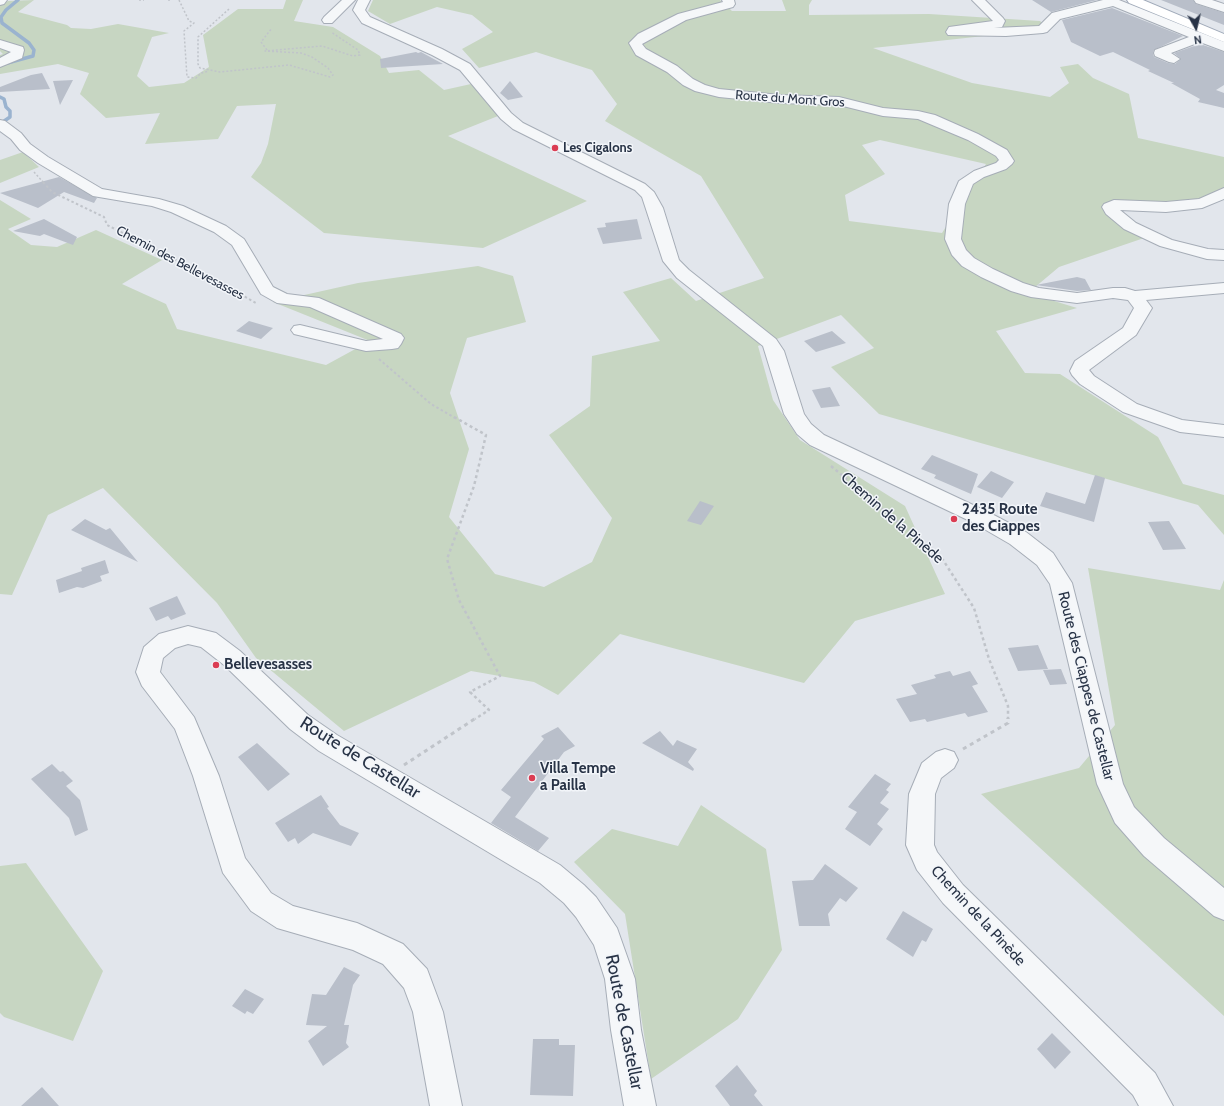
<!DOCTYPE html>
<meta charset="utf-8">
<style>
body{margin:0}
#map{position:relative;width:1224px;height:1106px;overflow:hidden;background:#e2e6ec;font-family:Cabin,sans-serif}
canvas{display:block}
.north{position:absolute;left:1176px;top:8px;width:40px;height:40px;-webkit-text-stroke:3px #f2f5f9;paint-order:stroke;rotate:172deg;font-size:11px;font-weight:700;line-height:16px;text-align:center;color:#283346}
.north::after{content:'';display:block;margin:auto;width:14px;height:18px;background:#283346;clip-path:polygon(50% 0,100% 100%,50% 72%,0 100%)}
</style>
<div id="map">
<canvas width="1224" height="1106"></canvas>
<div class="north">N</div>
</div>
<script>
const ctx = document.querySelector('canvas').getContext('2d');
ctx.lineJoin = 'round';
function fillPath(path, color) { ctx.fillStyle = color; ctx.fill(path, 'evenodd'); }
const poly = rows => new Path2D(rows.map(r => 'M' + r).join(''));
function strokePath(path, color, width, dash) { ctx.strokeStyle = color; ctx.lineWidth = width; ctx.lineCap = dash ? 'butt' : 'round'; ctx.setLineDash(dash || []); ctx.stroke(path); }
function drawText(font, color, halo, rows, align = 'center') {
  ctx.font = font + ' Cabin,sans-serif'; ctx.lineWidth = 3; ctx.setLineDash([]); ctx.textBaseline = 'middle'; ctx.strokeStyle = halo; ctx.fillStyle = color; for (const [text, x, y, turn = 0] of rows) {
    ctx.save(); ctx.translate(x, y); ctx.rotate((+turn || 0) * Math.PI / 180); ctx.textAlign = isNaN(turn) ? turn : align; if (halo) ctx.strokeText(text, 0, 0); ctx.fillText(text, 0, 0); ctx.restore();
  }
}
fillPath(poly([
 [34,0,18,12,67,25,71,28,91,29,118,24,169,33,152,37,137,76,149,87,184,83,209,67,203,35,238,9,283,9,286,0,303,0,294,21,333,27,380,56,389,73,419,70,444,90,471,84,498,116,448,136,587,201,483,248,324,233,251,177,261,163,268,144,276,104,237,106,218,139,145,144,160,113,106,118,80,94,89,73,58,64,0,74,0,55,3,54,0,51,0,5,8,1],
 [373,0,720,0,732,11,786,11,782,0,812,0,809,5,809,15,929,14,1040,21,1049,29,873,48,972,83,1050,97,1069,83,1060,67,1078,64,1093,78,1129,94,1138,138,1224,157,1224,198,1219,200,1107,213,1147,237,1059,267,1028,293,1077,308,996,331,1025,373,1060,374,1158,437,1183,484,1224,495,1224,535,1198,505,879,414,831,367,874,348,841,315,758,346,773,400,800,440,905,506,945,594,855,621,804,683,620,634,558,695,534,682,471,671,344,731,256,658,217,603,103,488,48,515,12,595,0,594,0,200,31,219,8,229,31,245,57,247,96,230,162,260,122,284,166,304,177,329,326,365,370,341,273,302,358,283,478,266,513,276,526,322,467,338,450,393,469,449,449,517,495,574,544,587,592,562,612,518,549,435,590,406,592,356,660,341,623,292,671,278,696,301,764,278,701,176,605,121,617,104,592,70,536,52,479,68,462,49,493,32,472,15,437,7,390,24,368,11],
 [880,140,986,164,942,233,849,221,845,195,885,174,862,145],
 [23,152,39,167,0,183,0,160],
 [1088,568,1220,590,1224,580,1224,1016,981,794,1079,768,1115,725],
 [701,805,766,849,782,950,738,1019,651,1079,625,914,574,862,612,829,678,846],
 [26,863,103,971,73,1041,4,1017,0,1013,0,866]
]), '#c7d6c2');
strokePath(poly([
 [0,65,33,56,34,50,29,43,2,23,1,17,6,10,18,0],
 [0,97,4,99,6,107,10,111,10,117,0,124]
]), '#9ab3cf', 3.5);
fillPath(poly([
 [1032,0,1097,0,1051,12],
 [1161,0,1193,0,1196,4,1224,13,1224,25],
 [1112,8,1183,36,1154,50,1153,53,1154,57,1168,63,1175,64,1181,59,1174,53,1200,44,1224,52,1224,85,1216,90,1224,93,1224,108,1198,102,1200,99,1171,83,1174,83,1148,71,1150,70,1113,52,1100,56,1071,42,1062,20],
 [416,52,418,53,421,52,443,64,381,68,380,59],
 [42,73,50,89,0,92,0,87,31,75],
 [73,80,60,105,53,81],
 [510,81,523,97,508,100,500,93],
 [59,177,97,198,94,203,64,192,38,208,0,193],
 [44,219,77,237,73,245,44,234,40,236,13,231],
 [637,219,642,239,603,244,597,228,606,227,605,223],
 [1077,277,1085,279,1091,290,1077,291,1036,285],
 [249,321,273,328,261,339,236,331],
 [832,331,846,343,816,352,804,341],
 [830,387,840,406,821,408,812,390],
 [932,455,978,474,971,494,934,478,936,475,921,469],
 [991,471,1014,482,1002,498,977,487],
 [1095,475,1105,478,1094,522,1040,506,1046,492,1085,504],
 [700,501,714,506,701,525,687,521],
 [85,519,106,530,110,528,138,562,71,530],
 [1169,521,1186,549,1163,550,1148,522],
 [105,560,109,573,100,576,102,581,83,588,77,587,59,593,56,580,82,571,81,568],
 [177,596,186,614,171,620,168,616,156,621,149,608],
 [1038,645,1048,669,1018,671,1008,648],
 [1061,669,1067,684,1050,685,1043,670],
 [950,671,953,676,970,671,978,684,972,686,988,712,968,717,965,713,927,722,925,719,910,722,896,699,917,694,911,685,936,678,934,675],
 [558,727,575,746,564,752,515,817,549,838,538,851,491,823,511,797,501,790,544,739,541,736],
 [660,731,673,746,677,740,697,749,688,762,694,769,693,771,642,743],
 [257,743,290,774,268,791,238,757],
 [52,764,60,772,63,771,73,781,66,786,80,800,88,830,75,836,69,818,31,779],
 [875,774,891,784,886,790,889,792,880,803,889,809,877,824,883,829,870,846,845,829,857,812,848,807],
 [321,795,329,807,327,808,340,825,359,833,351,846,313,833,298,844,295,838,288,842,275,823],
 [825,864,858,888,846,902,840,898,828,914,830,926,799,926,792,881,813,880],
 [903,911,933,929,926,942,922,940,913,957,886,939],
 [344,967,360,975,353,985,344,1025,349,1025,346,1043,349,1047,323,1066,308,1041,327,1026,306,1025,312,994,326,995],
 [245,989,264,999,253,1014,247,1011,245,1014,232,1006],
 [1052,1033,1071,1052,1055,1069,1037,1049],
 [533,1039,559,1039,559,1045,575,1045,573,1096,530,1095],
 [737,1065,757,1091,754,1095,763,1106,730,1106,715,1086],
 [42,1087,59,1106,21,1106]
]), '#b9bfca');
const minor = poly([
 [0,0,7,0,4,4,0,5,0,0],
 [342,0,355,0,332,23,324,23,322,20,324,17,342,0],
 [358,0,370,0,365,10,370,17,442,49,470,64,511,113,523,123,645,184,654,192,663,208,679,260,689,270,776,339,784,351,804,414,811,424,824,435,988,512,1026,532,1053,553,1072,583,1123,784,1134,807,1164,838,1224,888,1224,920,1214,916,1144,856,1115,823,1097,784,1050,584,1037,565,1010,544,972,522,810,445,797,434,784,414,763,346,677,278,663,261,642,197,635,190,513,129,501,119,460,70,432,55,362,23,353,10,358,0],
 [722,0,734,0,735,4,733,7,686,20,642,44,646,49,677,66,693,79,705,85,719,89,780,95,839,97,883,108,918,111,935,115,978,134,1007,150,1014,161,1012,164,1006,169,984,177,973,184,965,204,961,239,966,250,974,258,993,269,1023,283,1039,288,1077,293,1113,288,1125,288,1135,291,1224,283,1224,293,1146,300,1152,308,1136,335,1089,370,1094,376,1137,404,1182,420,1224,425,1224,437,1180,432,1123,412,1080,384,1072,375,1070,371,1075,361,1123,328,1134,308,1128,300,1113,298,1077,303,1031,297,1011,291,981,277,962,266,952,255,945,239,949,204,959,181,974,171,996,163,999,160,996,156,968,140,918,119,883,116,839,105,780,103,719,97,695,91,683,85,667,72,636,55,629,43,638,34,678,14,723,2,722,0],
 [972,0,985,0,1003,18,1005,21,1002,27,994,28,1039,26,1052,13,1103,0,1119,0,1224,42,1224,51,1200,42,1171,53,1180,59,1174,63,1169,62,1155,56,1154,53,1155,50,1189,37,1113,6,1060,19,1047,32,1043,33,1006,36,948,35,946,32,949,27,993,21,972,0],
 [1194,0,1212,0,1224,4,1224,12,1196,3,1194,0],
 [0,40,23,47,24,50,22,58,0,67,0,58,11,52,0,48,0,40],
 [0,120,5,121,21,133,30,144,48,157,102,189,159,199,183,206,226,226,244,239,273,287,287,294,319,298,401,334,404,338,401,344,398,348,392,349,366,351,294,334,291,330,294,326,300,325,366,341,383,339,310,307,277,303,261,294,232,245,214,232,171,212,152,206,93,196,38,163,20,150,11,139,0,131,0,120],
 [1224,188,1224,199,1202,208,1166,212,1120,210,1136,223,1172,240,1208,249,1224,250,1224,260,1207,259,1160,246,1124,229,1106,214,1102,207,1104,204,1114,200,1166,202,1199,199,1224,188],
 [188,626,216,633,240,651,308,715,337,735,560,865,584,885,596,897,617,928,635,979,641,1030,656,1106,624,1106,611,1030,605,979,594,945,576,917,564,903,540,883,319,751,290,729,224,665,201,647,188,644,175,648,163,658,160,672,194,717,219,776,245,858,271,893,293,906,357,923,403,944,427,969,443,1012,462,1106,430,1106,413,1012,404,988,383,964,353,950,277,928,251,911,223,873,193,776,175,729,142,686,136,672,144,647,159,634,188,626],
 [945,749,954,752,958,760,954,768,941,778,935,794,934,845,937,852,963,885,1155,1073,1173,1106,1139,1106,1133,1095,943,903,917,870,906,845,909,794,922,763,936,752,945,749]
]);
const major = poly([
 [1127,0,1143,0,1224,34,1224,42,1129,3,1127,0]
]);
strokePath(minor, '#a6adb7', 2);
strokePath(major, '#a0aab9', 2);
strokePath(poly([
 [139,0,144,0],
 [168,0,171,0],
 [179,0,189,21,194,23,184,31,187,77,196,78,201,73,209,71],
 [229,9,198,37,198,64,200,68,220,72,289,65,330,77,333,75,328,68,312,57,301,53,265,51,322,46,353,56,360,55,358,50,331,32],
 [267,50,261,42,272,28],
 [34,172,44,183]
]), '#c0c4ca', 1.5, [2, 2]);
strokePath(poly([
 [43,182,52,192,104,217,107,225,214,279,256,303],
 [379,359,431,404,455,418]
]), '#c0c4ca', 2, [2.5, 2.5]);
strokePath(poly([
 [454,417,486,435,474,486,447,559,459,600,500,676,470,692,489,710,475,719],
 [831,466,943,560,974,608,989,659,1008,706,1008,719]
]), '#c0c4ca', 2.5, [3, 3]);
strokePath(poly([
 [963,749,1008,723,1008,718],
 [404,765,476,718]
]), '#c0c4ca', 3, [4, 4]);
fillPath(minor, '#f5f7f9');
fillPath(major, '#fff');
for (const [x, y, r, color] of [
 [555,148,4,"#db3d53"],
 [954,519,4,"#db3d53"],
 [216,665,4,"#db3d53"],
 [532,778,4,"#db3d53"]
]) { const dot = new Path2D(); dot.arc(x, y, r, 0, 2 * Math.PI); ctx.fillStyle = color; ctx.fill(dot); strokePath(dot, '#f2f5f9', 1.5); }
drawText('13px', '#283346', '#f2f5f9', [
 ["Route du Mont Gros",790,99,4],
 ["Chemin des Bellevesasses",180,263,28]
]);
drawText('bold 13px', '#283346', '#f2f5f9', [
 ["Les Cigalons",563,148]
], 'left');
drawText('bold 15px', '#283346', '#f2f5f9', [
 ["2435 Route",962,510],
 ["des Ciappes",962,527],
 ["Bellevesasses",224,665],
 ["Villa Tempe",540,769],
 ["a Pailla",540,786]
], 'left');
drawText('15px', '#283346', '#f2f5f9', [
 ["Chemin de la Pinède",892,518,41],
 ["Route des Ciappes de Castellar",1086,686,76],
 ["Chemin de la Pinède",978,916,47]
]);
drawText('18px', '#283346', '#f2f5f9', [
 ["Route de Castellar",360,758,32],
 ["Route de Castellar",624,1022,79]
]);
</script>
